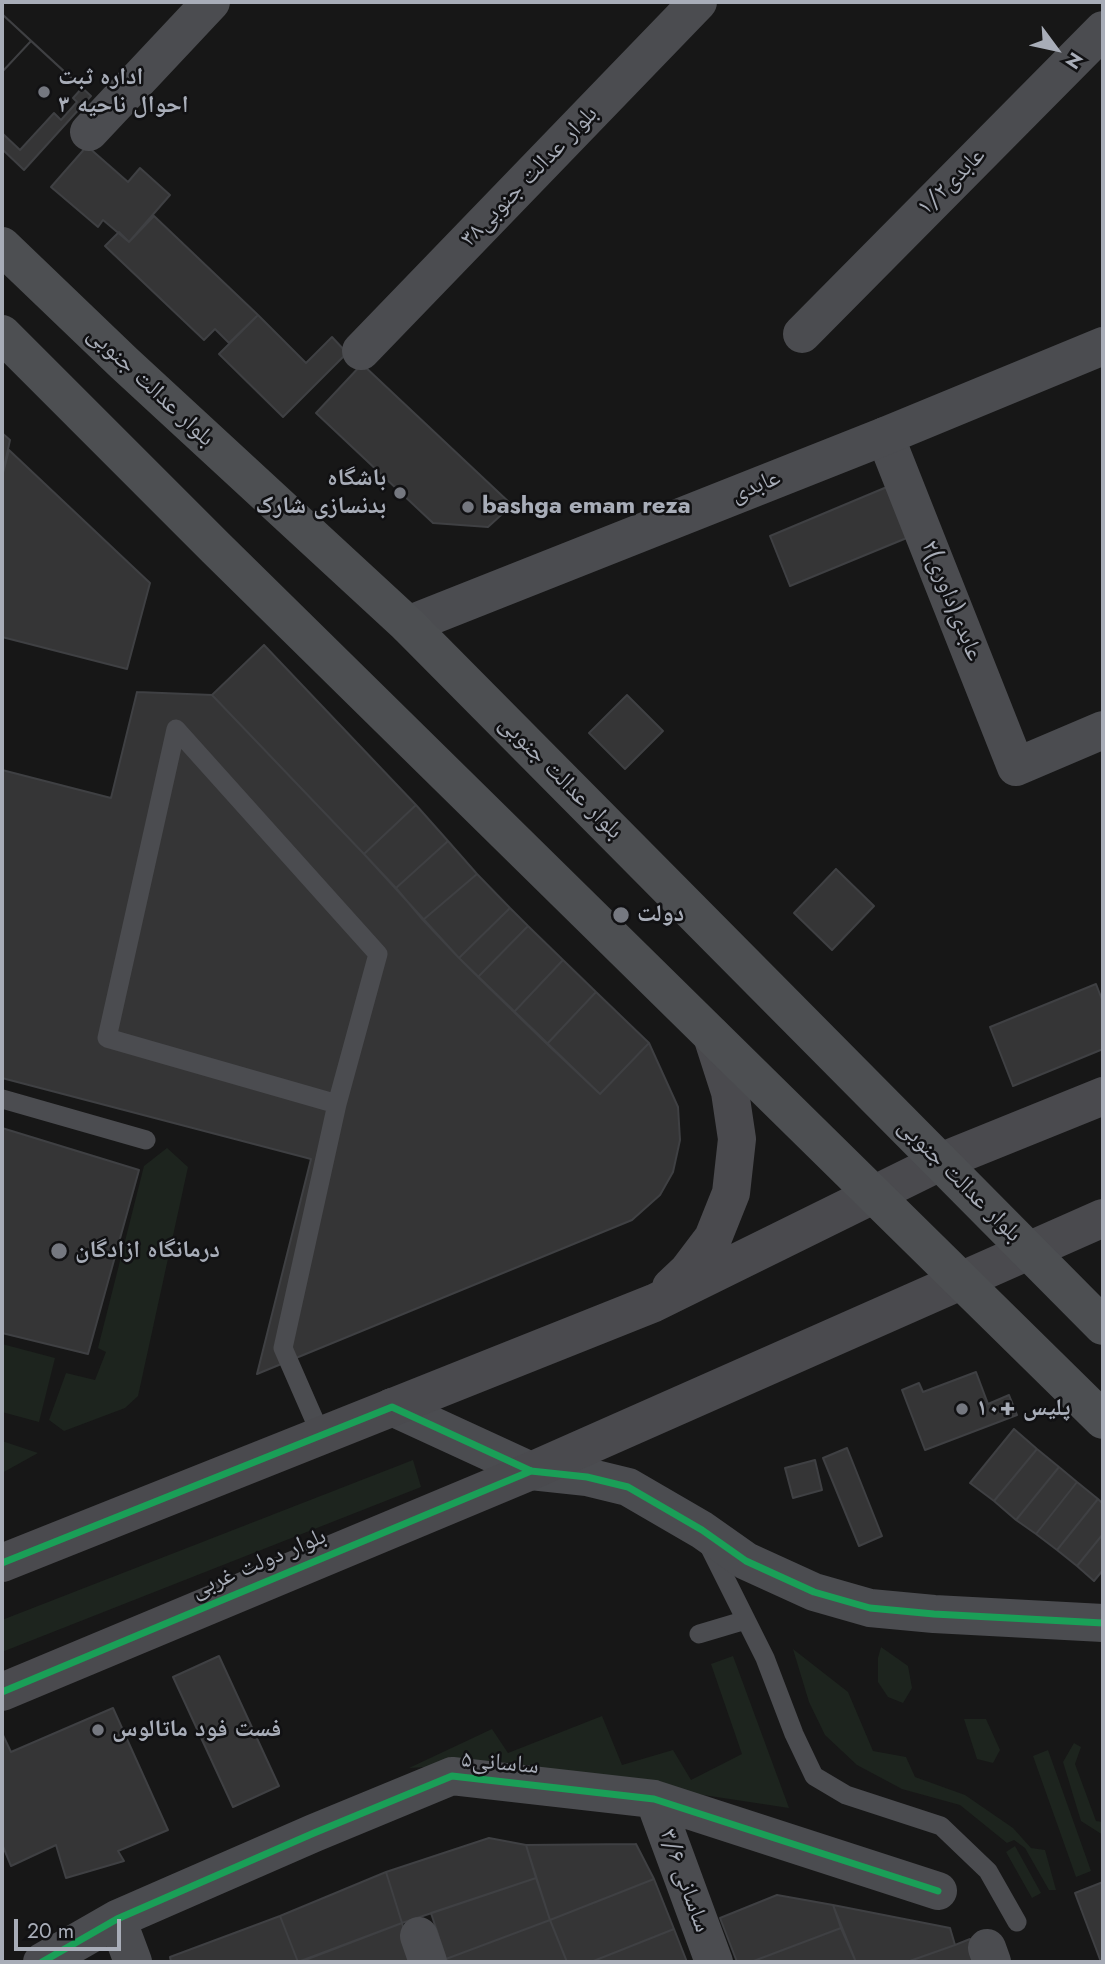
<!DOCTYPE html>
<meta charset="utf-8">
<style>
body{margin:0}
#map{position:relative;width:1105px;height:1964px;overflow:hidden;background:#171717;font-family:Jost,sans-serif}
canvas{display:block}
.frame{position:absolute;inset:0;border:4px solid #a8adb8;pointer-events:none}
.north{position:absolute;left:1021px;top:14px;width:70px;height:70px;-webkit-text-stroke:5px #111113;paint-order:stroke;rotate:123deg;font-size:19px;font-weight:700;line-height:28px;text-align:center;color:#a8adb8}
.north::after{content:'';display:block;margin:auto;width:24px;height:32px;background:#a8adb8;clip-path:polygon(50% 0,100% 100%,50% 72%,0 100%)}
.scale{position:absolute;left:14px;top:1919px;width:107px;height:32px;box-sizing:border-box;border:4px solid #a8adb8;border-top:0;padding-left:9px;font-size:21px;line-height:24px;white-space:nowrap;color:#a8adb8;-webkit-text-stroke:5px #111113;paint-order:stroke}
</style>
<div id="map">
<canvas width="1105" height="1964"></canvas>
<div class="frame"></div>
<div class="north">N</div>
<div class="scale">20 m</div>
</div>
<script>
const ctx = document.querySelector('canvas').getContext('2d');
ctx.lineJoin = 'round';
function fillPath(path, color) { ctx.fillStyle = color; ctx.fill(path, 'evenodd'); }
const poly = rows => new Path2D(rows.map(r => 'M' + r).join(''));
function strokePath(path, color, width, dash) { ctx.strokeStyle = color; ctx.lineWidth = width; ctx.lineCap = dash ? 'butt' : 'round'; ctx.setLineDash(dash || []); ctx.stroke(path); }
function drawText(font, color, halo, rows, align = 'center') {
  ctx.font = font + ' Jost,"Noto Naskh Arabic",sans-serif'; ctx.lineWidth = 5; ctx.setLineDash([]); ctx.textBaseline = 'middle'; ctx.strokeStyle = halo; ctx.fillStyle = color; for (const [text, x, y, turn = 0] of rows) {
    ctx.save(); ctx.translate(x, y); ctx.rotate((+turn || 0) * Math.PI / 180); ctx.textAlign = isNaN(turn) ? turn : align; if (halo) ctx.strokeText(text, 0, 0); ctx.fillText(text, 0, 0); ctx.restore();
  }
}
fillPath(poly([
 [167,1148,188,1167,138,1396,125,1408,64,1431,49,1420,66,1373,95,1380,106,1352,98,1348,144,1166],
 [2,1344,55,1358,39,1422,2,1412],
 [2,1441,38,1453,2,1473],
 [413,1460,421,1487,2,1652,2,1620],
 [881,1647,908,1666,912,1688,903,1703,888,1697,878,1682,878,1658],
 [793,1649,848,1692,873,1751,906,1757,915,1777,965,1795,1013,1828,1031,1848,1045,1850,1056,1890,1049,1890,1025,1848,1014,1840,1007,1843,960,1805,902,1789,857,1765,825,1735,809,1702],
 [733,1656,789,1808,493,1763,409,1768,492,1729,508,1753,602,1716,622,1765,673,1750,691,1780,742,1754,711,1664],
 [964,1719,986,1719,1000,1750,993,1763,977,1759],
 [1074,1743,1081,1747,1075,1764,1096,1821,1103,1822,1103,1835,1081,1821,1063,1762],
 [1048,1750,1091,1871,1076,1877,1033,1756],
 [1015,1846,1041,1893,1032,1898,1006,1852]
]), '#1d241e');
const building = poly([
 [2,14,91,96,24,170,2,149,2,14],
 [3,15,31,41,2,72,2,16,3,15],
 [31,41,82,88,73,98,77,102,61,120,54,113,20,150,2,133,2,72,31,41],
 [87,146,128,182,140,168,170,195,129,242,103,220,98,227,51,187,87,146],
 [154,216,258,315,229,343,215,329,204,340,105,246,119,232,129,242,154,216],
 [258,315,306,363,332,337,347,353,283,417,219,354,258,315],
 [362,364,512,505,488,527,433,523,316,413,362,364],
 [2,433,10,440,2,476,2,433],
 [9,450,150,583,127,669,2,637,2,477,9,450],
 [894,484,914,535,790,586,770,536,894,484],
 [264,645,416,805,364,854,212,695,264,645],
 [137,692,212,695,364,854,459,958,600,1094,649,1043,678,1107,680,1140,673,1172,660,1195,632,1220,257,1374,311,1159,2,1078,2,770,111,798,137,692],
 [627,695,663,731,625,769,589,733,627,695],
 [416,805,448,841,396,888,364,854,416,805],
 [448,841,477,874,423,920,396,888,448,841],
 [836,869,874,906,832,950,794,913,836,869],
 [477,874,510,908,459,958,423,920,477,874],
 [510,908,528,926,478,977,459,958,510,908],
 [528,926,563,960,514,1012,478,977,528,926],
 [563,960,596,992,547,1044,514,1012,563,960],
 [1096,984,1103,1002,1103,1049,1013,1086,990,1027,1096,984],
 [596,992,649,1043,600,1094,547,1044,596,992],
 [2,1128,139,1170,88,1354,2,1333,2,1128],
 [976,1372,988,1404,1009,1395,1017,1415,925,1450,902,1390,919,1383,923,1392,976,1372],
 [1014,1429,1037,1449,994,1501,970,1483,1014,1429],
 [847,1448,882,1536,859,1546,823,1458,847,1448],
 [1037,1449,1059,1467,1016,1520,994,1501,1037,1449],
 [815,1460,822,1490,793,1498,785,1468,815,1460],
 [1059,1467,1077,1482,1036,1534,1016,1520,1059,1467],
 [1077,1482,1098,1499,1057,1550,1036,1534,1077,1482],
 [1098,1499,1103,1504,1103,1534,1077,1566,1057,1550,1098,1499],
 [1103,1534,1103,1570,1094,1581,1077,1566,1103,1534],
 [219,1656,279,1786,233,1807,173,1677,219,1656],
 [113,1708,168,1830,118,1851,124,1861,66,1878,56,1845,11,1866,2,1844,2,1733,11,1752,113,1708],
 [489,1838,526,1845,536,1878,402,1923,386,1872,489,1838],
 [636,1844,654,1879,550,1920,526,1845,636,1844],
 [386,1872,402,1923,298,1962,280,1916,386,1872],
 [536,1878,550,1920,446,1959,431,1913,536,1878],
 [654,1879,674,1929,591,1962,567,1962,550,1920,654,1879],
 [1103,1882,1103,1962,1101,1962,1075,1893,1103,1882],
 [777,1895,833,1905,841,1928,751,1962,737,1962,720,1918,777,1895],
 [833,1905,950,1928,955,1945,907,1962,856,1962,833,1905],
 [280,1916,298,1962,171,1962,170,1957,280,1916],
 [550,1920,567,1962,448,1962,446,1959,550,1920],
 [402,1923,414,1962,300,1962,402,1923],
 [841,1928,856,1962,751,1962,841,1928],
 [674,1929,687,1962,591,1962,674,1929],
 [970,1939,979,1962,907,1962,955,1945,970,1939]
]);
fillPath(building, '#353536');
strokePath(building, '#3f4043', 2);
strokePath(poly([
 [2,1099,146,1140],
 [321,1435,283,1348,337,1104,378,954,176,729,107,1038,337,1104],
 [708,1544,765,1658,794,1734,814,1776,846,1795,941,1826,988,1871,1017,1922],
 [699,1634,746,1620]
]), '#4b4c50', 19);
strokePath(poly([
 [89,132,211,2],
 [802,334,1103,30],
 [361,351,698,2],
 [885,436,1016,767,1103,730],
 [654,1799,714,1962],
 [117,1919,133,1962],
 [419,1936,428,1962],
 [987,1948,992,1962],
 [42,1962,117,1919,314,1833,452,1776,654,1799,938,1891]
]), '#4b4c50', 38);
strokePath(poly([
 [408,625,885,436,1103,346],
 [392,1407,531,1471,587,1477,628,1487,702,1530,746,1561,814,1592,870,1608,934,1614,1103,1623]
]), '#4b4c50', 38);
strokePath(poly([
 [671,1287,688,1271,713,1238,731,1193,737,1139,730,1092,712,1036],
 [2,1563,654,1303,940,1162,1103,1096],
 [2,1692,531,1471,1103,1218]
]), '#4a4a4e', 38);
strokePath(poly([
 [2,246,124,363,408,625,1103,1326],
 [2,334,216,548,1103,1420]
]), '#4d4f52', 38);
strokePath(poly([
 [2,1563,392,1407,531,1471,587,1477,628,1487,702,1530,746,1561,814,1592,870,1608,934,1614,1103,1623],
 [2,1692,531,1471],
 [42,1962,117,1919,314,1833,452,1776,654,1799,938,1891]
]), '#1a9f57', 7);
for (const [x, y, r, color] of [
 [44,92,7,"#757880"],
 [400,493,7,"#757880"],
 [468,507,7,"#757880"],
 [621,915,9,"#757880"],
 [59,1251,9,"#757880"],
 [962,1409,7,"#757880"],
 [98,1730,7,"#757880"]
]) { const dot = new Path2D(); dot.arc(x, y, r, 0, 2 * Math.PI); ctx.fillStyle = color; ctx.fill(dot); strokePath(dot, '#111113', 2.5); }
drawText('bold 24px', '#a8adb8', '#111113', [
 ["اداره ثبت",58,78],
 ["احوال ناحیه ۳",58,106],
 ["باشگاه",386,479,"right"],
 ["بدنسازی شارک",386,507,"right"],
 ["bashga emam reza",482,507],
 ["دولت",637,915],
 ["درمانگاه ازادگان",75,1251],
 ["پلیس +۱۰",976,1409],
 ["فست فود ماتالوس",112,1730]
], 'left');
drawText('24px', '#a8adb8', '#111113', [
 ["بلوار عدالت جنوبی۳۸",530,177,-46],
 ["عابدی۱/۲",952,182,-45],
 ["بلوار عدالت جنوبی",150,387,43],
 ["عابدی",756,487,-22],
 ["۲عابدی(داوری)",951,601,68],
 ["بلوار عدالت جنوبی",560,778,45],
 ["بلوار عدالت جنوبی",959,1181,45],
 ["بلوار دولت غربی",259,1564,-23],
 ["۵ساسانی",500,1764,5],
 ["۳/۶ ساسانی",684,1881,70]
]);
</script>
